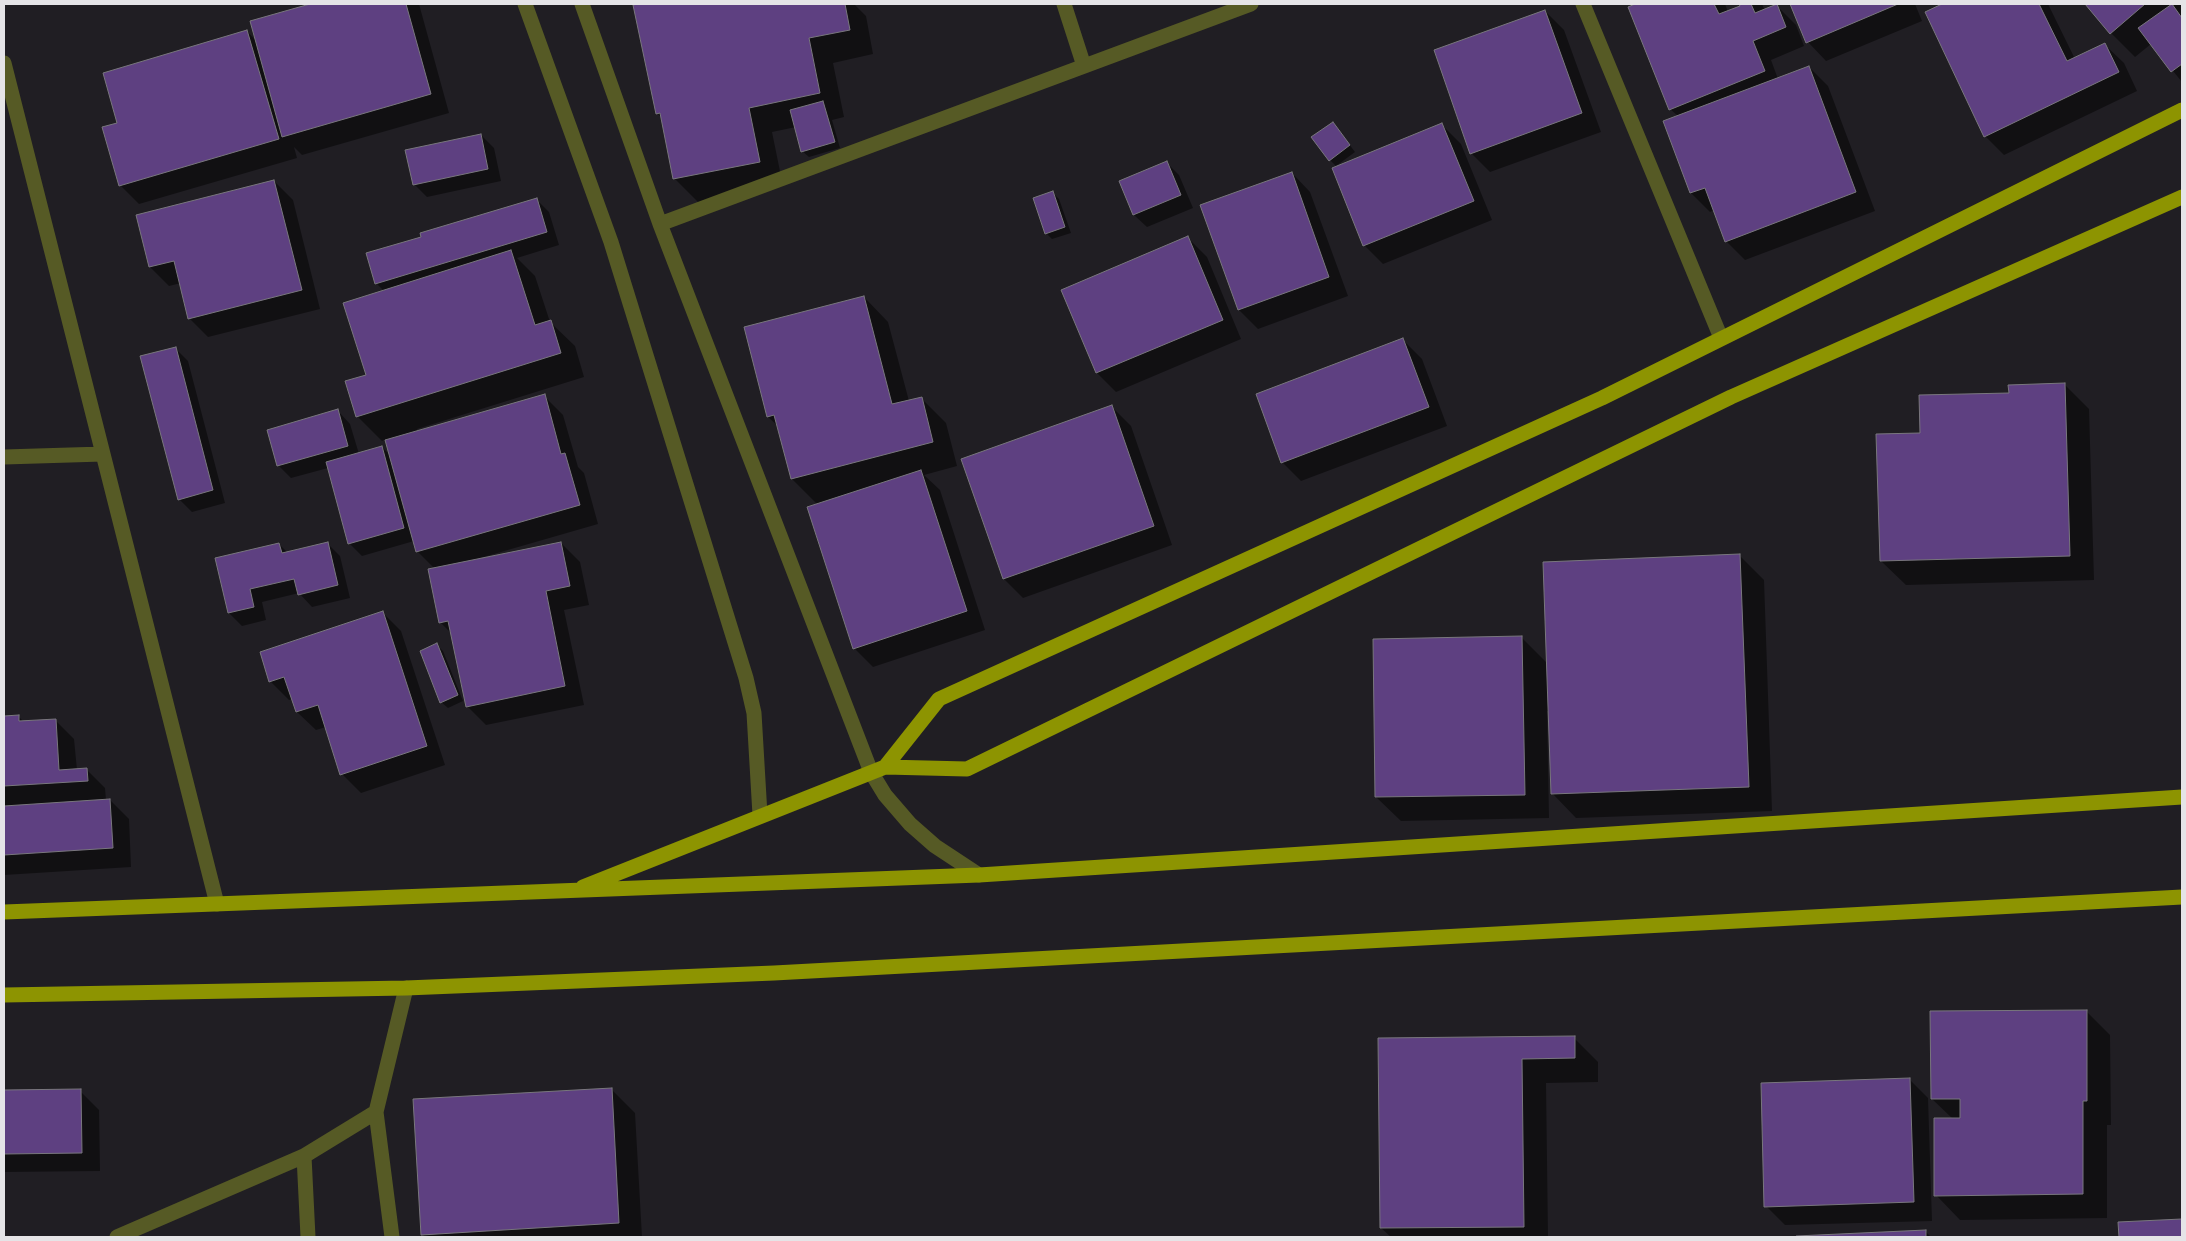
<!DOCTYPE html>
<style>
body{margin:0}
#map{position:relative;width:2186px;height:1241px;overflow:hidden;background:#201e23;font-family:Overpass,sans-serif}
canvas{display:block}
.frame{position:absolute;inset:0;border:5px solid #e5e4e7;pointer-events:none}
</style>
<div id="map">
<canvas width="2186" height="1241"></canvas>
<div class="frame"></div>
</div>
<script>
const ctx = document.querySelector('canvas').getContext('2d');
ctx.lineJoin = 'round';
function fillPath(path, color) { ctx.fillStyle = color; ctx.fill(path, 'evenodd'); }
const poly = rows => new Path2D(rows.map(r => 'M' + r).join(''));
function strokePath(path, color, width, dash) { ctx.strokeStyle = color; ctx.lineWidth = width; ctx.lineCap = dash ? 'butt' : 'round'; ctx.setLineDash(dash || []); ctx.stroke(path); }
fillPath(poly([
 [315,4,419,4,449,113,302,155,294,147,297,158,139,204,120,185,247,31,256,41,251,22],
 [644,4,854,4,866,16,873,54,833,63,844,117,832,120,840,148,809,157,802,151,796,127,772,132,783,186,699,203,675,179,662,118,657,113,634,6],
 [1638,4,1725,4,1728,12,1742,7,1741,4,1762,4,1765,11,1777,6,1796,25,1804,46,1771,60,1778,79,1809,67,1828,86,1875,211,1745,260,1726,241,1714,210,1710,212,1691,193,1678,116,1670,109,1630,7],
 [1792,4,1915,4,1922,21,1826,61,1808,42],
 [1945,4,2048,4,2075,59,2105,45,2124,63,2137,91,2004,155,1985,136,1927,13],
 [2087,4,2182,4,2182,82,2151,44,2135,57,2111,33],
 [1545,11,1564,30,1601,132,1490,172,1471,153],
 [1333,123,1355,152,1336,166,1330,160],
 [1442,125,1461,144,1492,220,1383,264,1364,245],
 [481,135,494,148,501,181,427,197,414,184],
 [1166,162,1179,175,1193,208,1147,227,1134,215,1120,182],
 [1292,173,1310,192,1348,296,1258,329,1239,310,1202,206],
 [274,181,293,200,320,309,208,337,189,318,181,283,169,286,150,267],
 [1053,193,1059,199,1071,233,1052,239,1046,233],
 [536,199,549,212,559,245,517,258,535,276,550,322,575,346,584,377,417,429,418,432,544,396,563,415,578,467,584,473,598,524,480,558,481,560,561,543,580,562,589,605,564,610,584,705,486,725,467,706,452,634,440,622,435,569,417,551,414,541,362,556,349,543,328,468,291,478,278,465,338,411,350,424,359,454,382,447,391,456,386,439,382,441,357,416,384,291,376,283,422,238],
 [1188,238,1207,257,1241,339,1116,392,1097,373,1063,290],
 [864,297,888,322,909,401,921,398,946,423,957,466,924,475,940,490,985,630,873,667,854,648,818,505,792,479,779,427,768,417],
 [1403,340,1422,359,1447,426,1301,481,1282,462],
 [175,348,188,361,225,503,192,512,179,499],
 [2065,385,2089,409,2094,580,1906,585,1881,561,1921,434,2010,394],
 [1112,407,1131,426,1172,545,1023,598,1004,579,963,459],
 [327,543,340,556,350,598,312,607,299,593,262,602,266,620,242,626,229,613,279,544,288,553],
 [1740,556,1764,580,1772,811,1576,818,1552,793,1549,711,1547,711,1549,818,1401,821,1376,797,1522,638,1548,664],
 [382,612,401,631,445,765,361,793,342,774,326,727,316,730,297,712,293,699,289,700,270,681],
 [437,645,443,651,463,701,448,708,441,702],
 [19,717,24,722,55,720,74,739,77,770,86,769,105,788,106,800,110,800,129,819,131,867,4,875,4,718],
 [2086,1011,2110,1035,2111,1125,2107,1125,2107,1218,1960,1220,1936,1195,1953,1119,1932,1099],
 [1574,1038,1598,1062,1598,1082,1546,1083,1548,1237,1391,1237,1381,1228,1379,1040],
 [1909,1079,1928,1098,1932,1221,1785,1225,1766,1206],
 [611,1089,635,1113,642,1237,425,1237,422,1234],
 [4,1091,80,1091,99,1110,100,1171,4,1172],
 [2182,1221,2182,1237,2120,1237,2119,1223],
 [1925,1231,1931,1237,1798,1237]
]), '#0007');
const building = poly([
 [310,4,406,4,431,94,282,137,250,21,310,4],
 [638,4,845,4,850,30,809,38,820,93,749,108,760,162,673,179,660,113,656,114,633,5,638,4],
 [1635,4,1714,4,1719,14,1740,6,1739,4,1751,4,1755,13,1777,4,1786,27,1753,41,1765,71,1669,110,1628,7,1635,4],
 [1790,4,1898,4,1806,43,1790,4],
 [1942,4,2039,4,2067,61,2105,43,2119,72,1984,137,1925,12,1942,4],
 [2085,4,2145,4,2110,34,2085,4],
 [2172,4,2182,18,2182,64,2171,72,2138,28,2172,4],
 [1545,10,1582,113,1470,154,1434,50,1545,10],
 [247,30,279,139,119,186,102,127,117,123,103,73,247,30],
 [1809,66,1856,192,1725,242,1705,188,1690,193,1663,121,1809,66],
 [823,101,835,142,801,152,790,110,823,101],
 [1333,122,1350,145,1329,161,1311,137,1333,122],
 [1442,123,1474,201,1363,246,1332,168,1442,123],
 [481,134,488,169,413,185,405,150,481,134],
 [1167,161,1181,195,1133,215,1119,181,1167,161],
 [1292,172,1329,277,1238,310,1200,205,1292,172],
 [274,180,302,290,188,319,174,261,149,267,136,215,274,180],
 [1053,191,1065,227,1045,234,1033,198,1053,191],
 [537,198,547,232,375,284,366,253,421,237,420,233,537,198],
 [1188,236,1223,320,1096,373,1061,290,1188,236],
 [511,250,535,325,551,320,561,353,356,417,345,381,366,375,343,303,511,250],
 [864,296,892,404,922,397,933,442,791,479,774,415,767,417,744,327,864,296],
 [1403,338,1429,407,1281,463,1256,394,1403,338],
 [176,347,213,490,178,500,140,356,176,347],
 [2065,383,2070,556,1880,561,1876,434,1920,433,1919,395,2009,393,2008,385,2065,383],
 [545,394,561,454,565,453,580,505,416,552,385,440,545,394],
 [1112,405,1154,526,1003,579,961,459,1112,405],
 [338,409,348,446,277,466,267,430,338,409],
 [382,446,404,528,348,544,326,462,382,446],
 [921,470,967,611,853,649,807,507,921,470],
 [328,542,338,585,298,595,294,579,250,589,254,607,228,613,215,558,279,543,282,553,328,542],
 [561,542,570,586,546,591,565,686,466,707,448,621,439,623,428,569,561,542],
 [1740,554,1749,787,1551,794,1543,562,1740,554],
 [383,611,427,746,340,775,318,705,296,712,284,677,269,682,260,652,383,611],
 [1522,636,1525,795,1375,797,1373,639,1522,636],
 [437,643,458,695,440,703,420,651,437,643],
 [19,715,19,721,56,719,59,770,87,768,88,781,4,786,4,716,19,715],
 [110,799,113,848,4,855,4,806,110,799],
 [2087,1010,2087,1101,2083,1101,2083,1194,1934,1196,1934,1118,1960,1118,1960,1099,1931,1099,1930,1011,2087,1010],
 [1575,1036,1575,1058,1522,1059,1524,1227,1380,1228,1378,1038,1575,1036],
 [1910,1078,1914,1202,1764,1207,1761,1083,1910,1078],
 [612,1088,619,1223,421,1235,413,1099,612,1088],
 [81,1089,82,1153,4,1154,4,1090,81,1089],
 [2182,1219,2182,1237,2119,1237,2118,1222,2182,1219],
 [1926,1230,1926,1237,1796,1237,1796,1236,1926,1230]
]);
fillPath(building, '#5e4081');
strokePath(building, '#79777d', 1);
strokePath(poly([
 [525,4,611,242,746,678,754,713,760,815],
 [582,4,660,224,871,772,885,795,910,824,935,846,979,875],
 [1064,4,1084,66],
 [1583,4,1721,338],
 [4,63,217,904],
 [660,224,1251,4],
 [4,457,103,454],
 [376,1112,406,988],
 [117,1237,304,1156],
 [308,1237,304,1156,376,1112,392,1237]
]), '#565a25', 15);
strokePath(poly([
 [885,767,939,699,1602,398,2182,110],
 [583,887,885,767,967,769,1731,397,2182,197],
 [4,912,979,875,2182,797],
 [4,995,406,988,774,973,2182,897]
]), '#8d9401', 15);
</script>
